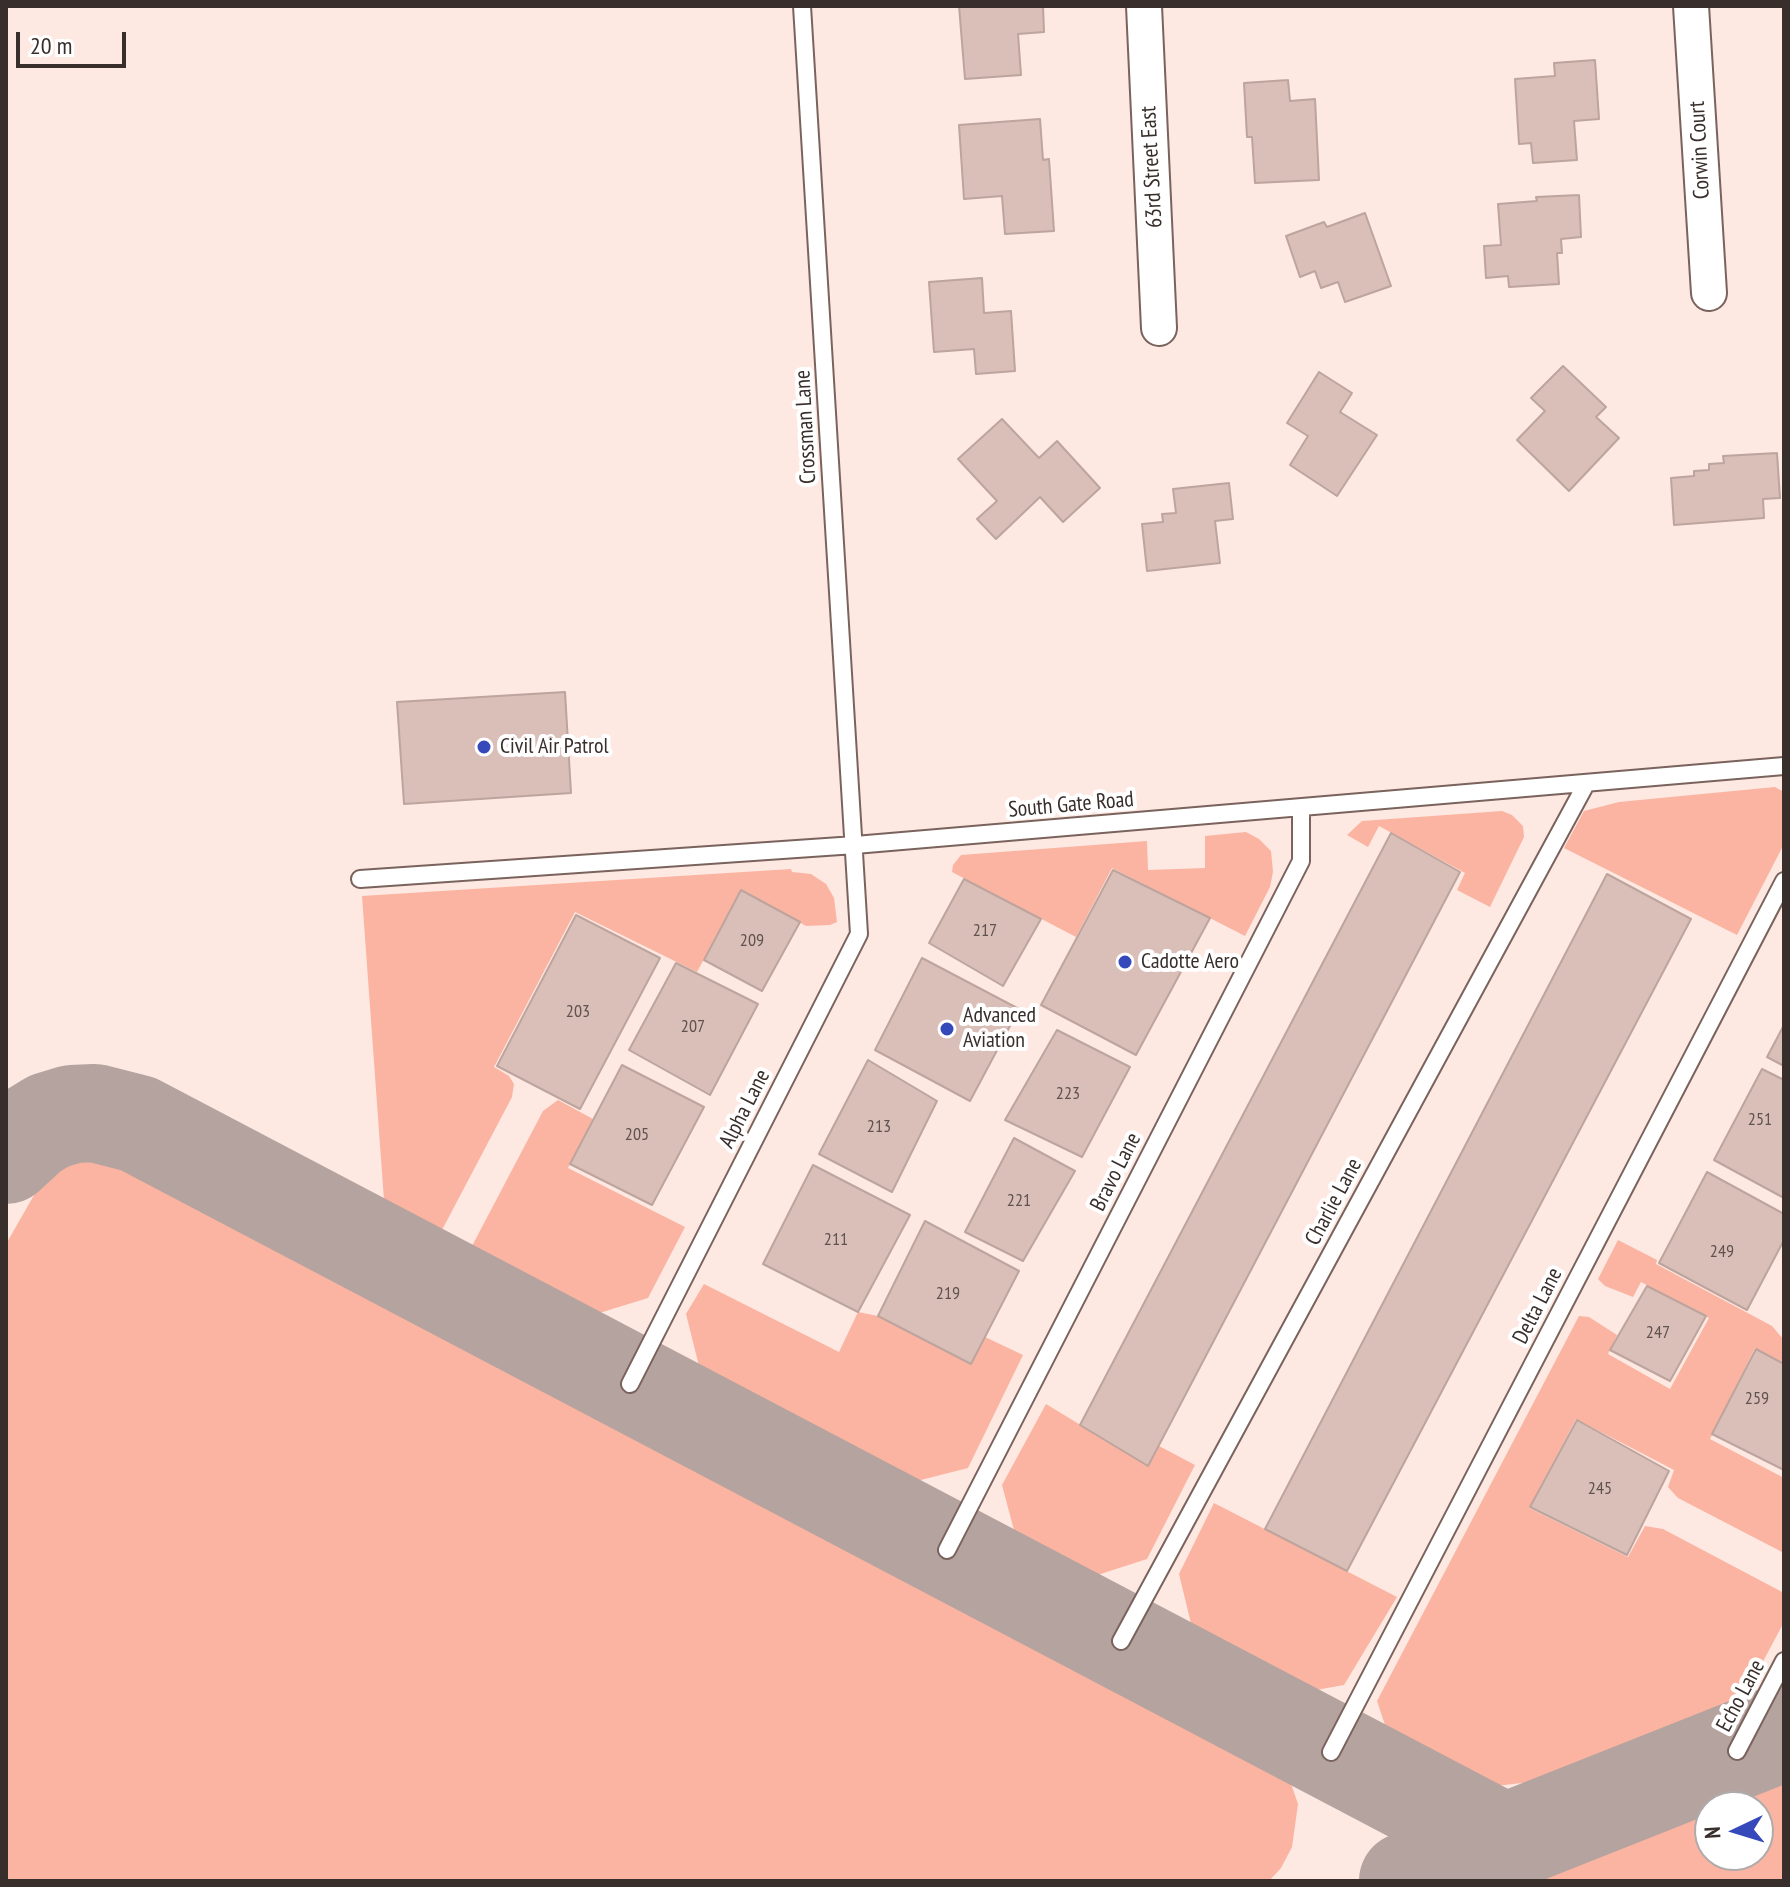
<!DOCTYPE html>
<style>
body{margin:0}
#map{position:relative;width:1790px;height:1887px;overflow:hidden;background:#fde8e2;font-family:"PT Sans Narrow",sans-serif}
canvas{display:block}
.frame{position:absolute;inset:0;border:8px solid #382e2b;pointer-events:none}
.north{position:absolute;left:1694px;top:1791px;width:80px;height:80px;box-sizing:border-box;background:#fff;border:2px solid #afabaa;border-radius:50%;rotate:266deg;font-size:22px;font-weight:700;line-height:32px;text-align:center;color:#382e2b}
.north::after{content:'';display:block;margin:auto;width:28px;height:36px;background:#3549bb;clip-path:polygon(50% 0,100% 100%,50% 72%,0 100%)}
.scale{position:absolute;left:16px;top:32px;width:110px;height:36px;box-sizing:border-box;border:4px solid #382e2b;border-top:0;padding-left:10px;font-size:24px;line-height:28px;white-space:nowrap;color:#382e2b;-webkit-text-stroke:6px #fff;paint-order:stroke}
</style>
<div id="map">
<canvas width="1790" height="1887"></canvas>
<div class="frame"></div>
<div class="north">N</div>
<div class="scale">20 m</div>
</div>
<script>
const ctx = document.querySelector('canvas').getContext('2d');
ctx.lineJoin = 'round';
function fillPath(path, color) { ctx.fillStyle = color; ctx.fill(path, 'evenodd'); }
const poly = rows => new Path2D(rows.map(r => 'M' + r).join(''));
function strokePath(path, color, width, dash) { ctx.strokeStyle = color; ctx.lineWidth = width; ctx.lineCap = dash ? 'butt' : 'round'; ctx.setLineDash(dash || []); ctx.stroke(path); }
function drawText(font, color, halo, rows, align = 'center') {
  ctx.font = font + ' "PT Sans Narrow",sans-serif'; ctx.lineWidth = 8; ctx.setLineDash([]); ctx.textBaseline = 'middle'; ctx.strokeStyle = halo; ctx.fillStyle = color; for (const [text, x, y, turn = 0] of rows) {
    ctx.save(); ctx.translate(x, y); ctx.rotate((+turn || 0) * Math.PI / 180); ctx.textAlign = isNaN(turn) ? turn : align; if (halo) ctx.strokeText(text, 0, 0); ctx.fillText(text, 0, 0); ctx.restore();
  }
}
fillPath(poly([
 [1775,787,1784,792,1784,844,1737,935,1564,848,1584,811,1619,802],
 [1502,811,1512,815,1523,826,1524,837,1490,907,1457,890,1465,873,1379,826,1368,847,1347,835,1362,821],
 [1246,832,1259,839,1271,851,1273,872,1270,887,1245,936,1112,868,1076,937,952,872,953,865,961,855,1147,841,1148,870,1205,868,1205,836],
 [791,869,792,872,811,874,826,884,834,898,837,922,830,925,806,926,741,889,697,972,575,912,494,1067,509,1076,514,1084,512,1097,442,1230,430,1238,385,1214,362,896],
 [558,1100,593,1119,568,1168,685,1227,648,1298,583,1318,473,1261,472,1246,543,1111],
 [105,1145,127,1153,1267,1756,1287,1772,1298,1804,1292,1847,1281,1868,1269,1881,6,1881,6,1244,45,1176],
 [1618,1240,1657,1260,1656,1264,1772,1326,1784,1340,1784,1363,1755,1348,1710,1439,1784,1478,1784,1553,1678,1498,1668,1487,1674,1470,1576,1419,1529,1508,1628,1557,1645,1526,1663,1529,1784,1593,1784,1622,1742,1701,1539,1781,1496,1786,1391,1743,1377,1701,1579,1316,1589,1317,1617,1335,1608,1354,1670,1389,1709,1318,1641,1282,1633,1297,1605,1286,1598,1279],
 [704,1284,839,1352,858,1312,878,1316,971,1363,985,1337,1023,1355,968,1468,901,1485,702,1378,686,1314],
 [1046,1404,1148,1466,1159,1446,1195,1465,1147,1559,1082,1580,1019,1549,1002,1485],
 [1214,1503,1397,1597,1344,1685,1299,1693,1195,1640,1179,1574],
 [1784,1780,1784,1881,1529,1881,1710,1809,1710,1855,1758,1855,1758,1807,1716,1807]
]), '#fbb4a1');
strokePath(poly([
 [6,1155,31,1132,49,1121,72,1114,95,1113,138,1124,1506,1843],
 [1408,1881,1784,1732]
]), '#b4a39e', 98);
const building = poly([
 [959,6,1043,6,1044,32,1018,34,1021,75,965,79,959,6],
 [1595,60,1599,119,1574,121,1577,160,1533,163,1531,143,1519,144,1515,79,1555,76,1554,63,1595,60],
 [1288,80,1290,101,1315,99,1319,180,1255,183,1252,137,1247,137,1244,83,1288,80],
 [1040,119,1043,160,1049,159,1054,231,1005,234,1002,196,964,199,959,125,1040,119],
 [1579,195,1581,237,1561,239,1562,253,1557,253,1559,284,1509,287,1508,276,1486,278,1484,246,1501,245,1498,204,1537,201,1536,197,1579,195],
 [1365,213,1391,286,1345,302,1338,282,1321,288,1315,271,1300,277,1286,236,1324,222,1327,227,1365,213],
 [982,278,984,313,1011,311,1015,371,976,374,974,349,934,352,929,282,982,278],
 [1563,366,1606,407,1596,417,1619,438,1569,491,1517,440,1545,411,1531,398,1563,366],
 [1319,372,1352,393,1340,412,1377,435,1337,496,1290,465,1308,436,1287,423,1319,372],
 [1002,419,1039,458,1057,441,1100,488,1063,522,1040,497,996,539,977,519,997,501,958,459,1002,419],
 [1777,453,1780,498,1763,499,1764,518,1674,525,1671,478,1694,476,1694,471,1709,470,1709,464,1724,463,1723,456,1777,453],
 [1229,483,1233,519,1215,521,1220,563,1147,571,1142,524,1163,522,1162,514,1176,513,1173,489,1229,483],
 [565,692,571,793,404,804,397,702,565,692],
 [1391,833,1460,872,1148,1466,1080,1425,1391,833],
 [1113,870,1210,918,1136,1055,1041,1005,1113,870],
 [1607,874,1691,919,1347,1571,1265,1529,1607,874],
 [964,879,1041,919,1003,986,929,943,964,879],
 [741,890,800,922,762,991,704,960,741,890],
 [576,915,660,958,580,1109,497,1066,576,915],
 [922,958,1019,1009,970,1101,875,1050,922,958],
 [676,963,758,1004,710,1095,629,1050,676,963],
 [1784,1025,1784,1066,1767,1057,1784,1025],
 [1057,1030,1130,1067,1082,1157,1005,1120,1057,1030],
 [868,1060,937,1101,892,1192,819,1154,868,1060],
 [622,1065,704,1107,652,1205,570,1164,622,1065],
 [1762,1069,1784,1080,1784,1198,1714,1160,1762,1069],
 [1014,1138,1075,1171,1023,1261,965,1232,1014,1138],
 [813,1165,910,1215,858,1312,763,1264,813,1165],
 [1707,1172,1784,1214,1784,1240,1747,1310,1659,1263,1707,1172],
 [925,1221,1019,1271,971,1364,878,1316,925,1221],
 [1647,1286,1706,1316,1670,1381,1610,1350,1647,1286],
 [1756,1349,1784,1364,1784,1470,1712,1434,1756,1349],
 [1577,1420,1669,1471,1627,1555,1530,1507,1577,1420]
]);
fillPath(building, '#d9bfb8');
strokePath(building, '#bda49d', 2);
const service = poly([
 [360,879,855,845,1784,766],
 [630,1384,859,934,802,6],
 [947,1550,1301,861,1301,808],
 [1121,1641,1586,784],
 [1737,1751,1784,1661],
 [1331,1752,1784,881]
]);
const minor = poly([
 [1144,6,1159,328],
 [1691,6,1709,293]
]);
strokePath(service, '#7a635c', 20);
strokePath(minor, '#7a635c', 38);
strokePath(service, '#fff', 16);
strokePath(minor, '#fff', 34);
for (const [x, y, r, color] of [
 [484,747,8,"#3549bb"],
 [1125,962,8,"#3549bb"],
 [947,1029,8,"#3549bb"]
]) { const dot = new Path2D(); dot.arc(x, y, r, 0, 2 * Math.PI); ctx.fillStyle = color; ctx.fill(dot); strokePath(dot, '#fff', 3); }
drawText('18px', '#60524e', null, [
 ["217",985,931],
 ["209",752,941],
 ["203",578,1012],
 ["207",693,1027],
 ["223",1068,1094],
 ["251",1760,1120],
 ["213",879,1127],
 ["205",637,1135],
 ["221",1019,1201],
 ["211",836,1240],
 ["249",1722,1252],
 ["219",948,1294],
 ["247",1658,1333],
 ["259",1757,1399],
 ["245",1600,1489]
]);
drawText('22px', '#382e2b', '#fff', [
 ["Corwin Court",1700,150,-93],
 ["63rd Street East",1152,167,-93],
 ["Crossman Lane",806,427,-93],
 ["South Gate Road",1071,805,-5],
 ["Alpha Lane",745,1109,-63],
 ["Bravo Lane",1116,1172,-63],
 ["Charlie Lane",1334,1202,-62],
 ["Delta Lane",1538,1306,-63],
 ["Echo Lane",1741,1696,-62]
]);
drawText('22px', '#382e2b', '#fff', [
 ["Civil Air Patrol",500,747],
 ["Cadotte Aero",1141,962],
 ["Advanced",963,1016],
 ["Aviation",963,1041]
], 'left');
</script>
